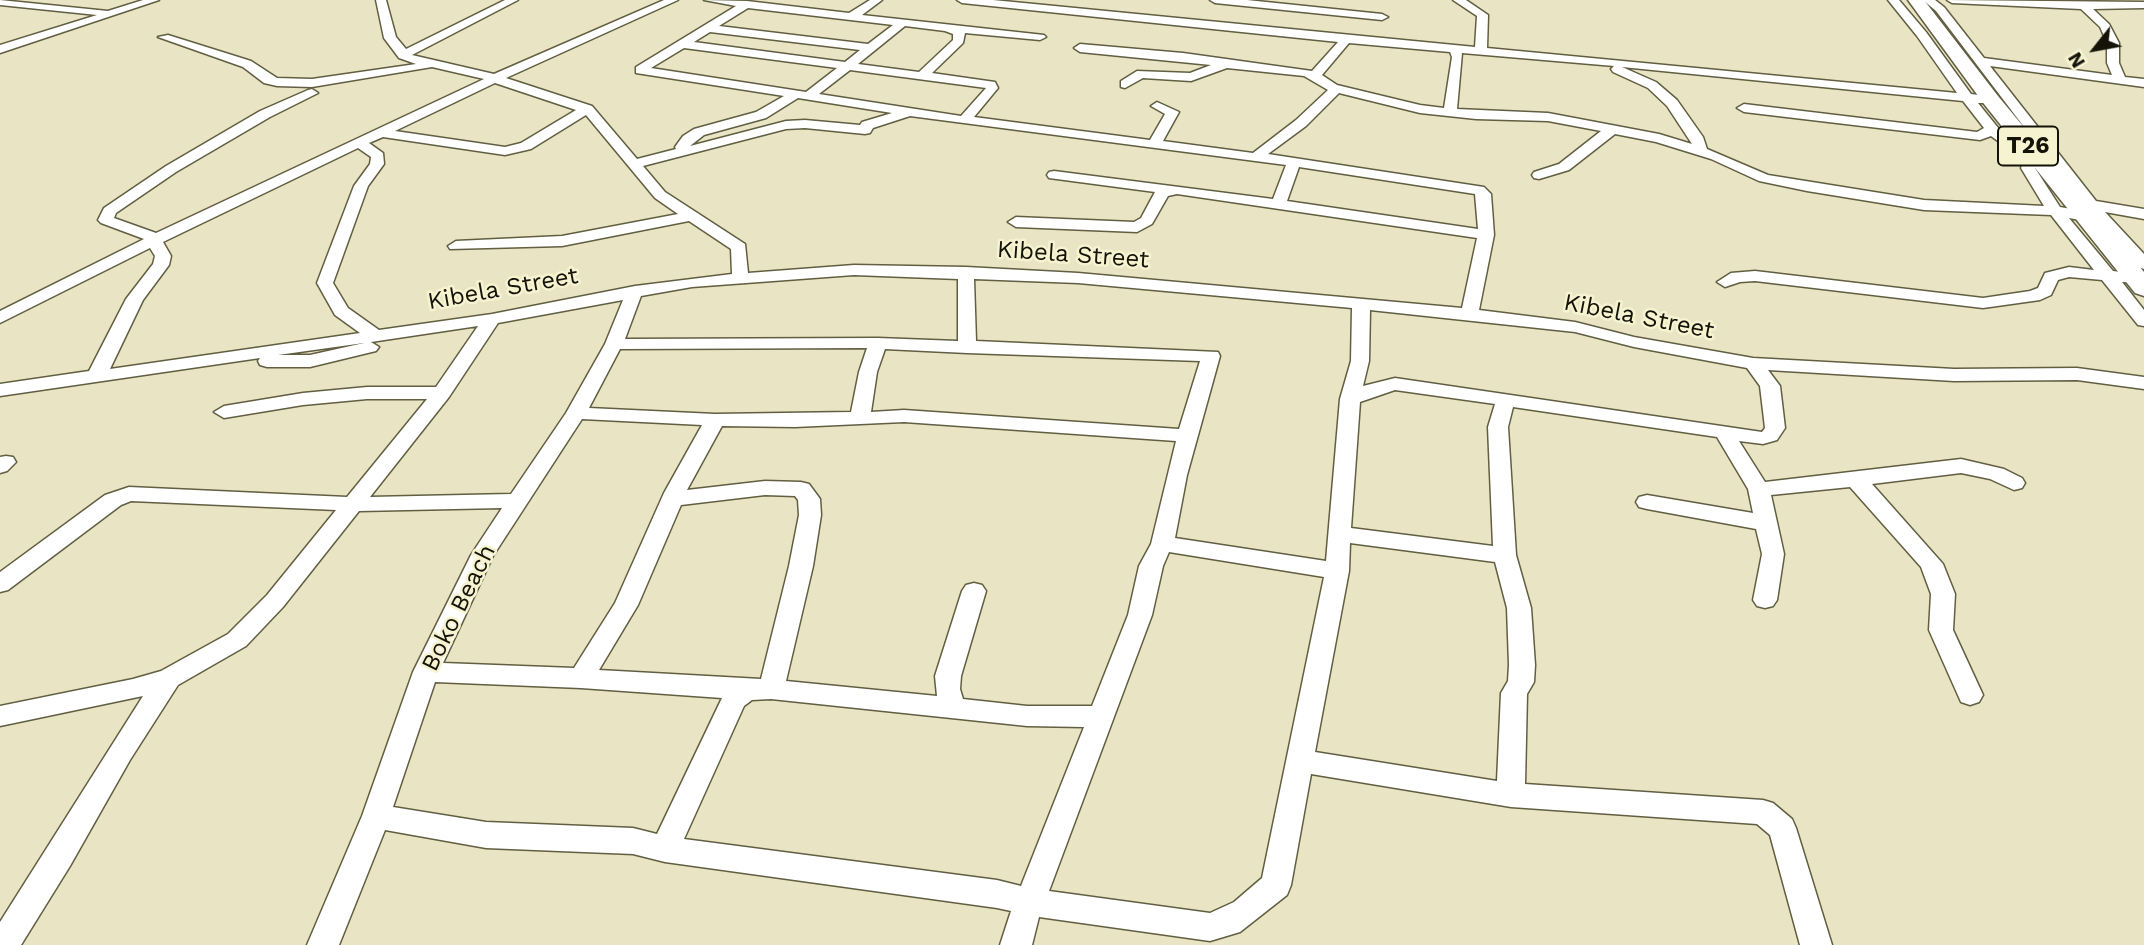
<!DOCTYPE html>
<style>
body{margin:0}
#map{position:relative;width:2144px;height:945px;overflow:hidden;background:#e9e5c4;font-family:"Work Sans",sans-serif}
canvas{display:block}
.north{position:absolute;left:2060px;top:14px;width:70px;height:70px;-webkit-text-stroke:5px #f6f3d1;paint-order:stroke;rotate:239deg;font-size:19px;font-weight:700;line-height:28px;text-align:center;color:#141308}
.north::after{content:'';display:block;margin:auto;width:24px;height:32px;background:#141308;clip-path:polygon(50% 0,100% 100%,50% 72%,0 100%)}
</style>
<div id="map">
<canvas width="2144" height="945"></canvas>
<div class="north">N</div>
</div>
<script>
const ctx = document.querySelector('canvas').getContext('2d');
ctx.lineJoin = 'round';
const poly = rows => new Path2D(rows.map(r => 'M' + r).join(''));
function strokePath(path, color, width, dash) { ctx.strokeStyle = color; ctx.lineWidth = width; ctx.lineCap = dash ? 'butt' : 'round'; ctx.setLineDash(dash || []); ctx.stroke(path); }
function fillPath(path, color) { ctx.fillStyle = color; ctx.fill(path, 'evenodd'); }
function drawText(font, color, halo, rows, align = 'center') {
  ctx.font = font + ' "Work Sans",sans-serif'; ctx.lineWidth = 5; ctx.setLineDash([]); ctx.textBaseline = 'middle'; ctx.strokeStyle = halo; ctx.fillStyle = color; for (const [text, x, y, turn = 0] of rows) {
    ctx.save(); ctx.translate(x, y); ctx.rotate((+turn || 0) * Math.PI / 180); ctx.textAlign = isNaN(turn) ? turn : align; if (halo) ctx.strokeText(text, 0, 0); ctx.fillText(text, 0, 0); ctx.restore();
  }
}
const minor = poly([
 [0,0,108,11,143,0,159,0,0,53,0,45,97,15,0,5,0,0],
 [376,0,386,0,396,37,406,49,505,0,518,0,412,55,494,74,664,0,678,0,506,78,592,106,637,159,676,149,675,147,683,136,694,129,756,112,784,96,636,73,636,67,736,6,704,0,747,1,849,13,870,0,882,0,862,15,1044,35,1046,37,1040,40,965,33,963,43,932,73,995,82,998,88,974,117,1150,140,1165,114,1151,106,1157,102,1179,112,1163,141,1253,153,1296,120,1328,90,1304,76,1227,68,1191,81,1143,78,1125,88,1121,87,1121,81,1137,71,1190,73,1211,65,1080,52,1074,48,1080,44,1183,53,1312,71,1338,42,962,3,957,0,993,0,1475,47,1477,16,1453,0,1466,0,1488,15,1487,48,1957,93,1917,36,1888,0,1899,0,1926,32,1971,94,1996,97,1996,103,1978,103,1999,129,2037,156,2039,159,2035,168,2060,207,2089,212,2082,207,2081,202,1936,11,1923,0,1935,0,1944,7,1984,58,2112,75,2107,63,2107,43,2100,27,2081,9,1952,3,1947,0,2144,2,2144,8,2093,9,2109,24,2119,43,2119,63,2125,77,2144,79,2144,87,1990,66,2096,201,2144,209,2144,219,2105,212,2144,254,2144,269,2138,267,2093,216,2085,221,2069,218,2113,271,2143,275,2143,283,2122,282,2144,310,2144,326,2138,325,2102,280,2069,277,2058,280,2051,295,2040,300,1983,308,1755,281,1740,282,1725,287,1717,282,1731,273,1755,271,1983,298,2030,291,2038,288,2045,273,2069,267,2094,270,2051,215,1924,210,1807,191,1759,181,1711,159,1656,142,1615,134,1569,170,1539,179,1534,178,1532,175,1534,172,1559,164,1601,131,1548,121,1476,119,1420,113,1339,93,1306,126,1268,154,1484,187,1491,194,1494,235,1479,310,1575,322,1634,337,1753,358,1954,369,2077,368,2144,377,2144,389,2077,380,1954,381,1768,370,1780,386,1785,428,1777,440,1763,444,1739,441,1765,482,1961,459,2004,469,2022,478,2025,483,2022,488,2014,490,1990,479,1961,473,1872,484,1943,564,1955,594,1953,630,1983,695,1979,702,1970,705,1961,702,1929,630,1931,594,1921,567,1850,487,1771,495,1784,554,1777,600,1773,606,1765,608,1757,606,1753,600,1762,554,1756,529,1647,509,1639,507,1636,502,1639,497,1647,495,1753,513,1748,489,1717,437,1513,407,1508,427,1516,555,1531,608,1535,665,1534,682,1527,694,1525,784,1763,800,1773,803,1792,819,1796,828,1832,945,1800,945,1770,835,1757,824,1511,807,1311,774,1291,885,1287,895,1240,932,1210,941,1039,917,1032,945,1000,945,1011,911,997,908,665,862,633,854,486,848,385,830,339,945,307,945,362,816,413,672,471,555,502,508,359,511,283,607,246,646,178,685,130,760,70,866,21,945,0,945,0,922,143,696,0,726,0,706,133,679,161,671,228,634,267,595,336,510,131,501,121,505,8,590,0,592,0,572,105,495,129,487,347,497,427,399,367,399,303,405,224,418,214,412,224,406,303,393,367,387,436,387,478,326,371,342,379,347,376,351,310,367,267,367,260,365,258,361,260,358,0,396,0,384,89,371,126,299,153,264,155,256,150,248,0,323,0,311,144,239,101,223,98,220,104,208,166,166,260,111,308,90,312,89,318,93,270,117,176,172,116,213,114,218,156,233,484,79,432,67,312,87,277,86,264,83,243,67,158,37,168,35,251,61,277,78,312,79,416,64,399,58,384,38,376,0],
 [748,8,893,25,868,44,719,26,748,8],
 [905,26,945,31,953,34,953,40,919,72,858,64,905,26],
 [710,32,860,50,845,62,694,42,710,32],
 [1349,43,1450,52,1452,57,1444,108,1420,105,1337,85,1322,75,1349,43],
 [684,48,837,68,806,92,651,68,684,48],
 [1462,53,1614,66,1611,69,1613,72,1648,88,1667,106,1692,144,1659,134,1548,113,1457,109,1462,53],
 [1622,67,1963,101,1984,128,1977,132,1744,104,1737,108,1744,112,1980,140,1991,136,2024,160,2021,168,2044,206,1924,200,1768,175,1707,149,1703,137,1677,100,1656,82,1622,67],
 [850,70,986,88,961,116,819,94,850,70],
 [495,83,576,110,521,143,505,147,395,131,495,83],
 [798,98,892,113,862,122,860,125,805,120,786,121,690,146,704,135,766,118,798,98],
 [586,115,655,198,678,214,562,236,456,241,448,246,450,249,562,246,689,221,731,249,732,274,635,286,492,314,379,330,348,308,333,283,368,186,384,164,383,153,369,143,383,137,505,155,531,149,586,115],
 [910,116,1286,165,1273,199,1054,171,1049,172,1047,175,1049,178,1155,192,1141,218,1134,222,1016,217,1008,222,1016,227,1137,232,1152,224,1168,196,1177,194,1477,238,1462,308,1078,273,966,267,854,265,748,273,745,244,665,192,643,166,786,129,805,128,865,134,870,133,873,128,910,116],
 [358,148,371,157,370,164,354,186,317,283,335,315,360,333,110,369,143,300,169,265,171,256,163,242,358,148],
 [1299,167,1475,194,1478,229,1287,201,1299,167],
 [854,275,958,279,958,341,878,338,625,339,641,296,692,287,854,275],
 [974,279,1078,283,1352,308,1351,361,1340,399,1326,561,1175,538,1187,475,1220,356,1218,352,976,341,974,279],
 [623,300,605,344,566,413,511,494,370,497,449,397,498,323,623,300],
 [1370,310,1575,332,1634,347,1747,368,1760,386,1765,428,1762,432,1395,378,1363,386,1369,361,1370,310],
 [364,343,310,355,278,355,364,343],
 [867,348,859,372,851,412,715,414,589,408,620,349,867,348],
 [885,349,967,353,1200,361,1179,429,904,410,871,412,877,372,885,349],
 [1395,390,1495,404,1488,427,1493,546,1351,528,1360,402,1395,390],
 [582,419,702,425,664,493,615,603,574,668,443,663,493,556,582,419],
 [904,422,1176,441,1151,544,1139,566,1128,615,1092,706,1027,706,963,699,960,689,961,676,986,591,982,585,974,583,966,585,962,591,935,676,937,696,786,681,813,566,821,515,820,499,809,484,801,482,765,481,687,490,722,426,795,427,904,422],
 [765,495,795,496,798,500,799,515,789,566,761,679,599,670,638,605,681,505,765,495],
 [1350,543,1495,562,1507,608,1509,665,1508,681,1501,693,1497,781,1315,752,1349,571,1350,543],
 [1169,552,1324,577,1262,878,1234,902,1210,913,1049,891,1152,615,1163,566,1169,552],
 [435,682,581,688,722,698,657,834,633,828,486,822,393,807,435,682],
 [771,699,1027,726,1084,727,1021,886,997,880,684,839,744,706,752,700,771,699],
 [1210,0,1247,0,1382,14,1388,17,1382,20,1215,3,1210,0],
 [6,456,13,457,16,462,7,471,0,473,0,457,6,456]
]);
const highway = poly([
 [1908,0,1924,0,1998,96,2144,272,2144,296,2135,293,1984,104,1908,0]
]);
strokePath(minor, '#615e41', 3);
strokePath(highway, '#615e41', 3);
fillPath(minor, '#fff');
fillPath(highway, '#fff');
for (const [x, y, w] of [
 [2028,146,60]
]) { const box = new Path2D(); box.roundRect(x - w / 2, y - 19.5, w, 39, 5); ctx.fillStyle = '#f6f3d1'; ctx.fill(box); strokePath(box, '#141308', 2); }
drawText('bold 23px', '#141308', null, [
 ["T26",2028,146]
]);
drawText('24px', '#141308', '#f6f3d1', [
 ["Kibela Street",1073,255,4],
 ["Kibela Street",503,289,-10],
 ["Kibela Street",1639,317,11],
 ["Boko Beach",459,608,-64]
]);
</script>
